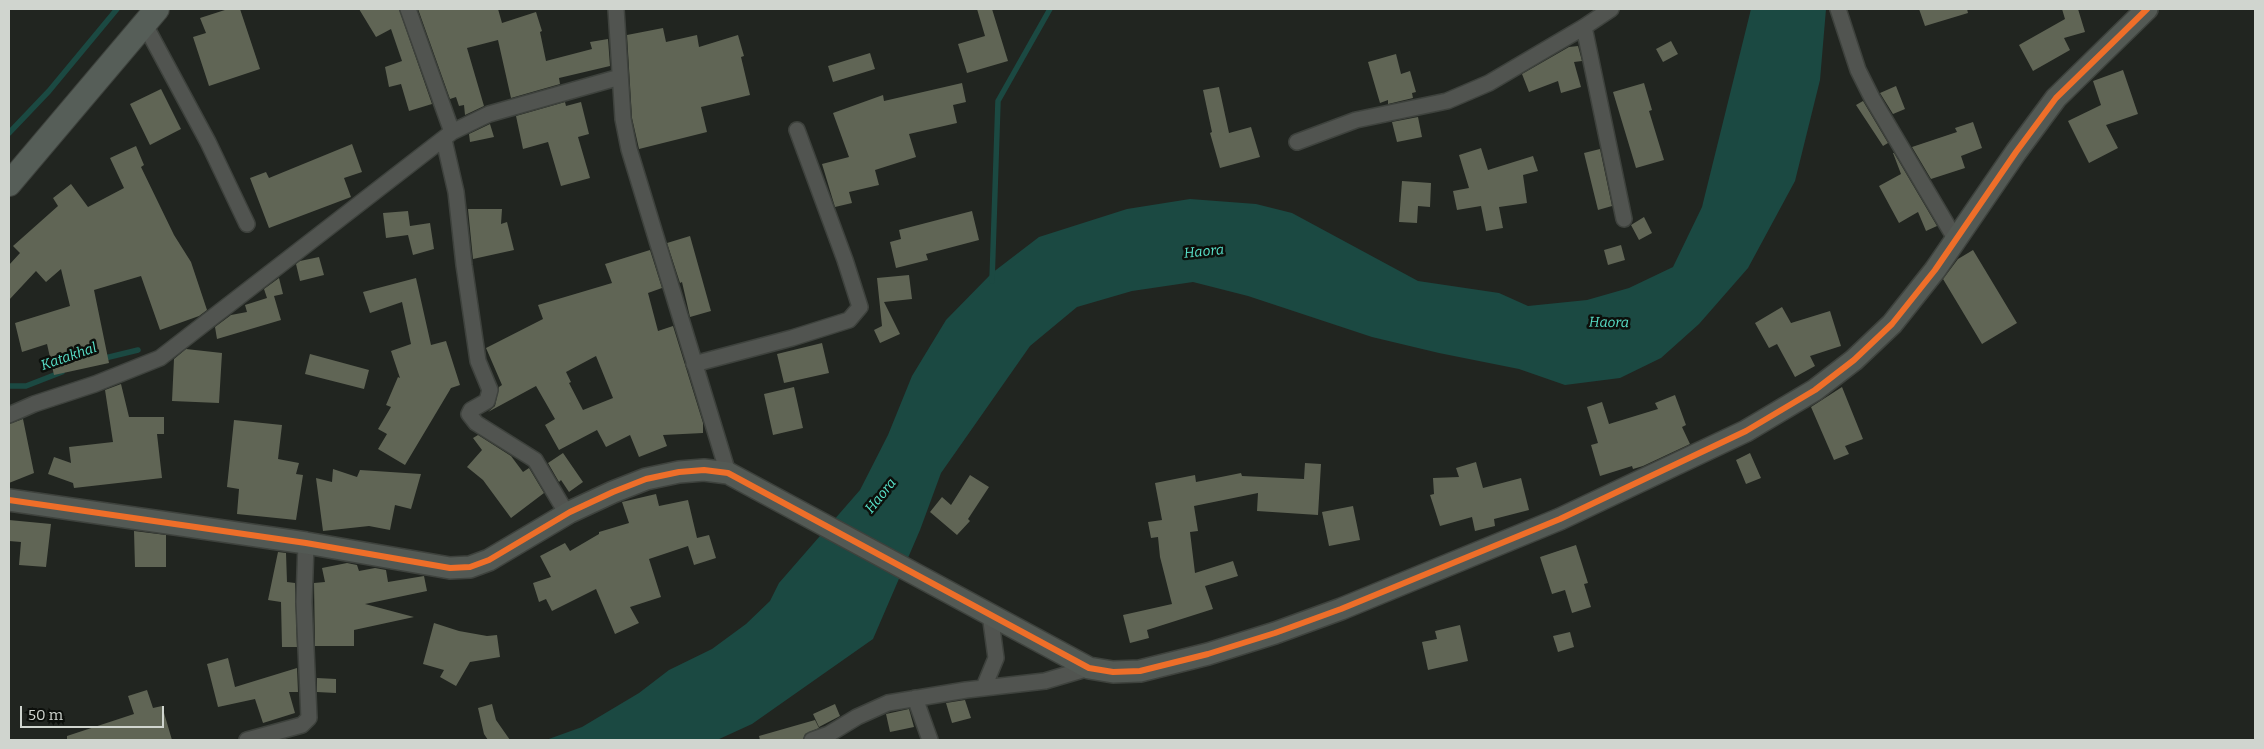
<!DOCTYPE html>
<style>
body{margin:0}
#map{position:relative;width:2264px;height:749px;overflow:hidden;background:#212520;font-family:Bitter,serif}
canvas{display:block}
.frame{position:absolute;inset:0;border:10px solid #d0d5cf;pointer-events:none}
.scale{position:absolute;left:20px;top:706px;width:144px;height:22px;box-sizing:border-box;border:2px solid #d0d5cf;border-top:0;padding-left:6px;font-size:15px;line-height:18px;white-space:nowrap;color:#d0d5cf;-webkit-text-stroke:4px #0c0f0b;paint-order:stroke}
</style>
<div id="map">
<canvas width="2264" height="749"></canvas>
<div class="frame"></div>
<div class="scale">50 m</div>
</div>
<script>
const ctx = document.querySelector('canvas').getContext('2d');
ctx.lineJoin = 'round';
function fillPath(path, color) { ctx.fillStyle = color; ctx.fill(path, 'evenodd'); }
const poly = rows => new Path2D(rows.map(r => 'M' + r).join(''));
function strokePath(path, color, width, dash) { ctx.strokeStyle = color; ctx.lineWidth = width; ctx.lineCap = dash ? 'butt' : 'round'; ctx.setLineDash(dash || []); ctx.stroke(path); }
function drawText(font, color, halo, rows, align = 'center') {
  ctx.font = font + ' Bitter,serif'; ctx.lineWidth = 5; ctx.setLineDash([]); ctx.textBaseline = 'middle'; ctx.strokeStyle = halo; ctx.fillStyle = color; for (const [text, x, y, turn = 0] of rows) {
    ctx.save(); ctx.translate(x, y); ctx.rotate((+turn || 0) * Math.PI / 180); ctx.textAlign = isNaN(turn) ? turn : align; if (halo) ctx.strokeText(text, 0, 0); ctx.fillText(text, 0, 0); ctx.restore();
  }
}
fillPath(poly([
 [1751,9,1826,9,1820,80,1795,181,1748,268,1699,324,1661,358,1620,378,1565,385,1519,369,1439,353,1372,337,1248,296,1193,282,1132,291,1077,307,1030,346,941,473,920,530,873,639,752,724,717,740,546,740,582,727,639,693,669,670,712,649,746,624,770,601,779,583,860,490,888,435,912,376,946,320,992,273,1039,237,1127,209,1190,199,1256,204,1292,213,1418,281,1499,293,1528,306,1587,300,1629,288,1673,267,1702,207]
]), '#1b4942');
strokePath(poly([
 [9,133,49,91,117,9],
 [992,281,998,101,1050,9],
 [101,359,138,350],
 [9,386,26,386,62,372]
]), '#1b4942', 5.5);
fillPath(poly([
 [228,9,240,9,260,69,209,86,193,37,206,33,200,18],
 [359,9,399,9,432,104,409,111,401,84,389,87,385,67,402,61,391,29,376,37],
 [418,9,498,9,502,23,536,12,542,31,540,32,546,61,592,49,590,42,608,39,610,66,559,78,560,84,511,98,498,40,467,48,484,106,465,115,464,105,459,106,456,97,450,99],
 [977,9,992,9,1008,61,967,73,958,44,985,36],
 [1919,9,1967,9,1968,13,1925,26],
 [2062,9,2078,9,2085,32,2064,38,2070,50,2033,71,2019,45,2065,19],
 [663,28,666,42,697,35,699,47,738,35,744,56,741,57,750,95,701,107,707,132,639,149,632,118,627,35],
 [1671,41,1678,54,1663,62,1656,49],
 [1578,46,1582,61,1574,62,1581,87,1561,93,1558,81,1529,92,1522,74,1569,47],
 [870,53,875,69,833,82,828,66],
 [1396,54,1401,74,1410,71,1416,92,1412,93,1413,98,1388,104,1388,100,1380,103,1368,62],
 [2123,70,2138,114,2106,125,2118,148,2089,163,2068,121,2101,105,2093,81],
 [962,83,966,102,953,105,957,123,909,134,916,157,875,170,879,185,849,192,852,203,835,207,822,164,849,157,833,113,883,95,884,101],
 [1644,83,1652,110,1649,111,1664,160,1636,168,1613,92],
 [1896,86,1905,109,1893,114,1880,93],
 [1219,87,1229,133,1251,127,1260,157,1220,168,1210,133,1212,132,1203,90],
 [161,89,181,129,150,145,130,104],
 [1863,101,1888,143,1883,146,1856,105],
 [565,102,566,106,581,102,589,134,578,137,590,178,561,186,548,142,523,149,516,116],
 [1418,117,1422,137,1397,142,1392,122],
 [1973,122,1982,148,1961,156,1965,168,1931,179,1912,147,1957,132,1955,128],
 [490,124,494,137,470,142,469,134],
 [352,144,362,172,344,178,351,197,269,228,250,178,266,172,269,178],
 [136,146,144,165,141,167,174,235,191,262,207,310,199,316,160,330,141,276,94,290,109,363,54,375,47,344,22,352,15,323,70,306,61,269,46,282,36,271,9,300,9,265,20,253,13,246,58,206,53,198,71,184,88,207,124,188,110,158],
 [1481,148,1488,170,1533,156,1538,171,1523,175,1527,203,1499,207,1503,228,1486,231,1481,206,1457,210,1453,191,1469,188,1459,155],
 [1600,149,1612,206,1598,210,1584,153],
 [1893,153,1894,153,1937,226,1926,231,1918,212,1899,223,1879,186,1901,174],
 [1402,181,1431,183,1430,207,1418,206,1417,223,1399,222],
 [468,209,502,209,501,224,507,222,514,250,473,259],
 [408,211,410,226,430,223,434,249,413,255,408,235,386,238,383,213],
 [972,211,979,240,926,254,928,260,896,268,890,242,901,239,899,230],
 [1644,217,1652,233,1639,240,1631,225],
 [690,236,711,311,690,317,682,282,680,283,667,243],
 [1621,245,1625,260,1608,265,1604,250],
 [650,250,662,288,648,293,658,331,673,326,703,423,703,433,663,435,667,446,639,457,630,435,606,447,597,430,559,450,545,425,555,419,536,386,488,412,495,406,499,387,502,385,486,348,543,319,538,305,612,283,605,264],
 [596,356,613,398,583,410,569,383,571,382,566,372],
 [1973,250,2017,323,1982,344,1943,279,1958,259],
 [319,257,324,275,300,281,296,264,300,261],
 [909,275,912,299,884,302,900,334,880,343,874,330,882,326,877,278],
 [279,278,283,294,274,296,281,320,217,339,215,327,231,315,247,312,245,305,267,298,264,289],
 [416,278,431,345,446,341,460,385,451,388,405,465,378,449,387,434,378,429,391,407,386,405,398,377,400,378,391,351,411,344,402,302,370,313,363,292],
 [1782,307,1791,323,1830,311,1841,346,1810,356,1815,366,1795,377,1777,344,1769,348,1755,323],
 [822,343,829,373,784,383,777,354],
 [186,349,222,353,219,403,172,401,174,359],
 [310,354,369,370,364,389,305,374],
 [121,384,129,417,164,417,164,434,157,434,162,478,74,488,73,483,48,474,54,457,71,463,69,447,113,442,105,390],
 [794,387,803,428,773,435,764,394],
 [1842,387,1863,439,1845,446,1849,454,1834,460,1811,407],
 [1675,395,1686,425,1682,427,1690,444,1643,466,1633,469,1632,466,1600,476,1591,445,1598,443,1587,407,1602,402,1609,424,1658,409,1655,403],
 [23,419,34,473,9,483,9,424],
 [234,420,282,425,278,459,299,463,296,474,303,475,296,520,237,514,239,489,227,487],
 [478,435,511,456,523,472,529,468,544,493,511,518,483,480,467,467,482,450,473,438],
 [563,453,583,482,569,492,561,480,559,482,548,463],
 [1750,453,1761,478,1746,484,1736,460],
 [1476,462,1483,488,1521,478,1529,510,1494,519,1495,526,1475,531,1472,517,1440,526,1430,495,1434,494,1433,478,1459,477,1456,468],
 [1305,463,1321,464,1318,515,1257,511,1258,493,1194,506,1198,531,1190,532,1195,573,1233,561,1238,576,1205,586,1213,609,1147,630,1149,638,1130,643,1123,615,1172,604,1160,557,1158,537,1151,538,1148,522,1162,520,1155,483,1195,475,1196,482,1241,473,1242,476,1304,479],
 [333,469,357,477,360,470,421,474,411,509,395,505,390,530,369,526,323,531,316,478,332,482],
 [970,475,989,487,968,519,970,521,957,535,930,512,942,497,951,505],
 [656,494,659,506,688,500,697,538,709,535,716,558,694,565,688,546,649,559,661,597,630,607,639,623,615,634,596,589,552,611,546,599,539,602,533,583,551,577,540,556,565,543,570,551,599,534,599,532,629,523,622,502],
 [1353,506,1360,540,1329,546,1322,512],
 [9,520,51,524,46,567,19,565,21,542,9,541],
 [134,531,166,535,166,567,135,567],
 [1576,545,1588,583,1584,584,1591,607,1572,613,1565,590,1552,594,1540,557],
 [278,552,286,553,287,582,295,583,297,647,282,647,281,602,268,600],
 [347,563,357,565,359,571,375,568,386,570,388,582,424,576,427,591,365,604,414,617,354,630,354,646,315,646,314,583,325,582,322,568],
 [434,623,459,631,487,636,497,635,500,657,470,662,456,686,440,677,444,670,423,664],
 [1460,625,1468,661,1428,670,1422,642,1437,639,1435,631],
 [1570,632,1574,647,1558,652,1553,636],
 [228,658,235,687,297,668,298,692,289,692,295,713,263,723,255,699,218,707,207,664],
 [317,678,336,679,336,693,317,692],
 [147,690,153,708,162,706,172,740,67,740,67,736,134,714,128,696],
 [965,700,971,718,952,723,946,703],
 [492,704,496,720,510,740,488,740,484,734,478,708],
 [835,704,840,716,819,727,813,714],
 [909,709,914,727,890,732,886,714],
 [815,720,819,728,805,734,803,740,760,740,759,736]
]), '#606555');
const street = poly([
 [408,9,452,132],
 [616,9,623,119,629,149,728,473],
 [1838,9,1858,70,1872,98,1956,240],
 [144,23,208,142,247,224],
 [1584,27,1624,219],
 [444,140,456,192,464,265,478,361,490,390,487,401,471,410,469,414,476,423,535,460,567,514],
 [1297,142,1356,120,1447,101,1489,83,1584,27,1611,9],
 [694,364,792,338,849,320,860,307,845,260,797,130],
 [9,415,34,404,95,384,160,358,452,132,489,114,620,77],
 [984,687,996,658,990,614],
 [915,698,930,740],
 [247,740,302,725,309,718,304,602,306,543],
 [812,740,829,734,857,717,888,703,966,690,1045,681,1089,668]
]);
const secondary = poly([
 [9,500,306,543,450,568,470,567,489,560,570,512,613,492,646,479,679,472,704,470,728,473,1089,668,1113,672,1140,671,1208,654,1275,633,1341,609,1560,519,1746,431,1815,390,1854,360,1892,324,1935,270,2016,152,2056,98,2147,9]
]);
const primary = poly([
 [9,184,157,9]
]);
strokePath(street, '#3e423d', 18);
strokePath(secondary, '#3e423d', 24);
strokePath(primary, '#3e423d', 26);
strokePath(street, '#515450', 15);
strokePath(secondary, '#535954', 21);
strokePath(primary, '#565e58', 24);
strokePath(poly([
 [9,500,306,543,450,568,470,567,489,560,570,512,613,492,646,479,679,472,704,470,728,473,1089,668,1113,672,1140,671,1208,654,1275,633,1341,609,1560,519,1746,431,1815,390,1854,360,1892,324,1935,270,2016,152,2056,98,2147,9]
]), '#ee6e29', 6);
drawText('italic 14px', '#59e2cb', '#0c0f0b', [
 ["Haora",1204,252,-5],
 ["Haora",1609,323,1],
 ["Katakhal",69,357,-19],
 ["Haora",881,496,-51]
]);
</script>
